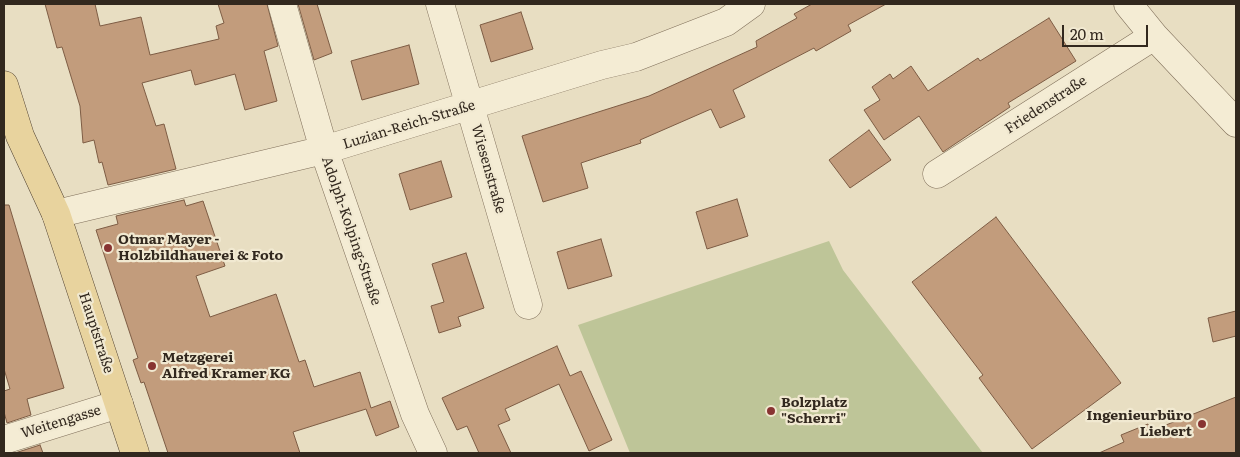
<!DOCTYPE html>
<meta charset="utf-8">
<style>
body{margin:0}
#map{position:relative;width:1240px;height:457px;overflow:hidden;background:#e8dec2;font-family:Literata,serif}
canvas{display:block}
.frame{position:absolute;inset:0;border:5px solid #32281e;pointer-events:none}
.scale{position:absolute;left:1062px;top:25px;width:86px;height:22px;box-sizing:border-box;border:2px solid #32281e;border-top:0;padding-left:6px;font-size:15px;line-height:18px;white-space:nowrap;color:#32281e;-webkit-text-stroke:4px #f1e9d1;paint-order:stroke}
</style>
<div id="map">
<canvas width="1240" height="457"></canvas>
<div class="frame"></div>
<div class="scale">20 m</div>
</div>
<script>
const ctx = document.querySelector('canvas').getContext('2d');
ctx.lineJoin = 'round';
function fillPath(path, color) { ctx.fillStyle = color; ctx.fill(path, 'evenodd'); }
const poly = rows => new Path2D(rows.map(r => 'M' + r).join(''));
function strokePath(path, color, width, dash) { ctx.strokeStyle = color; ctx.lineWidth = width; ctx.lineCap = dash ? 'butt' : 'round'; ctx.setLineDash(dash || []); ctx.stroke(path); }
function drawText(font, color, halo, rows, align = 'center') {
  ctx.font = font + ' Literata,serif'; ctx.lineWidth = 4.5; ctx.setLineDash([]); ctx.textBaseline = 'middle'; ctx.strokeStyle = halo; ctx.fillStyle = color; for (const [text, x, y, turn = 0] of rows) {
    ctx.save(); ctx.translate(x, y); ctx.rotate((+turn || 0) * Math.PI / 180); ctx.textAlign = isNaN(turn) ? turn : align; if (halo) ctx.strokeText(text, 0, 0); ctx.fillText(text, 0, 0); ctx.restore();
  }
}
fillPath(poly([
 [829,241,843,270,983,453,630,453,578,325]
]), '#bec598');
const building = poly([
 [45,4,95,4,100,26,141,17,150,55,219,39,216,26,224,23,218,4,267,4,278,46,264,51,277,101,245,110,235,74,195,85,191,70,142,83,156,126,164,124,176,169,108,185,102,162,99,163,94,140,83,143,80,106,62,47,57,48,45,4],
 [298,4,317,4,332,53,314,60,298,4],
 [812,4,886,4,848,25,851,31,816,51,814,48,733,90,745,117,720,128,711,109,640,140,641,143,581,163,588,188,543,202,522,136,649,96,757,47,756,41,797,18,794,14,812,4],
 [521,12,533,49,491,62,480,25,521,12],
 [1049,18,1076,61,1008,103,1010,107,943,152,919,116,884,140,864,110,880,100,872,87,890,74,893,79,911,66,928,91,978,58,980,61,1049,18],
 [409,45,419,84,362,100,351,61,409,45],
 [869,130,891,160,850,188,829,160,869,130],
 [441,161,452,197,410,210,399,174,441,161],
 [737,199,748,236,707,249,696,212,737,199],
 [184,200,186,206,203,201,225,266,196,276,210,317,276,294,299,362,305,360,314,387,360,372,371,408,390,401,399,427,376,436,366,409,293,432,300,453,168,453,144,382,141,383,133,360,138,358,96,230,118,224,116,216,184,200],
 [4,205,9,205,64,388,27,399,31,415,7,423,4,412,4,391,10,389,4,369,4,205],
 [996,217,1121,383,1032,449,979,378,983,375,912,282,996,217],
 [601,239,612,276,568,289,557,252,601,239],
 [466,253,484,308,458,317,461,326,439,333,431,306,444,302,432,264,466,253],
 [1236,311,1236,336,1213,342,1208,318,1236,311],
 [557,346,570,376,581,371,612,440,589,451,559,384,505,409,510,420,498,425,511,453,479,453,467,426,457,430,442,398,557,346],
 [1236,397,1236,453,1099,453,1124,442,1121,435,1148,424,1151,431,1236,397],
 [40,445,43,453,15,453,40,445]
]);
fillPath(building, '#c29c7c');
strokePath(building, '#7d5c44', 1);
const minor = poly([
 [282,4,324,150,415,414,433,453],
 [440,4,528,305],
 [1128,4,1154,36,1236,123],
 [937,174,1154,36],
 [56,214,324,150,602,65,636,57,726,22,751,4],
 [4,440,119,404]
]);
const major = poly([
 [4,85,20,136,56,214,135,453]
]);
strokePath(minor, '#80705b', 29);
strokePath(major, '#4e3f2f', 29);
strokePath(minor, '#f4ecd4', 28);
strokePath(major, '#e8d39e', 28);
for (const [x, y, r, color] of [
 [108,248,5,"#883432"],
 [152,366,5,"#883432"],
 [771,411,5,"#883432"],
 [1202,424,5,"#883432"]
]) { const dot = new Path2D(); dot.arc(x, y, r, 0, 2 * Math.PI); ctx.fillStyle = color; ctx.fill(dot); strokePath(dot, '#f1e9d1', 2); }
drawText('14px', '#32281e', '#f1e9d1', [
 ["Friedenstraße",1046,105,-33],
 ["Luzian-Reich-Straße",409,125,-17],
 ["Wiesenstraße",488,169,74],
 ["Adolph-Kolping-Straße",351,231,71],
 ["Hauptstraße",96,333,72],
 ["Weitengasse",61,422,-17]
]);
drawText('bold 14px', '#32281e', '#f1e9d1', [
 ["Otmar Mayer -",118,240],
 ["Holzbildhauerei & Foto",118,256],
 ["Metzgerei",162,358],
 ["Alfred Kramer KG",162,374],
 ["Bolzplatz",781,403],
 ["\"Scherri\"",781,419],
 ["Ingenieurbüro",1192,416,"right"],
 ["Liebert",1192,432,"right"]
], 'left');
</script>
